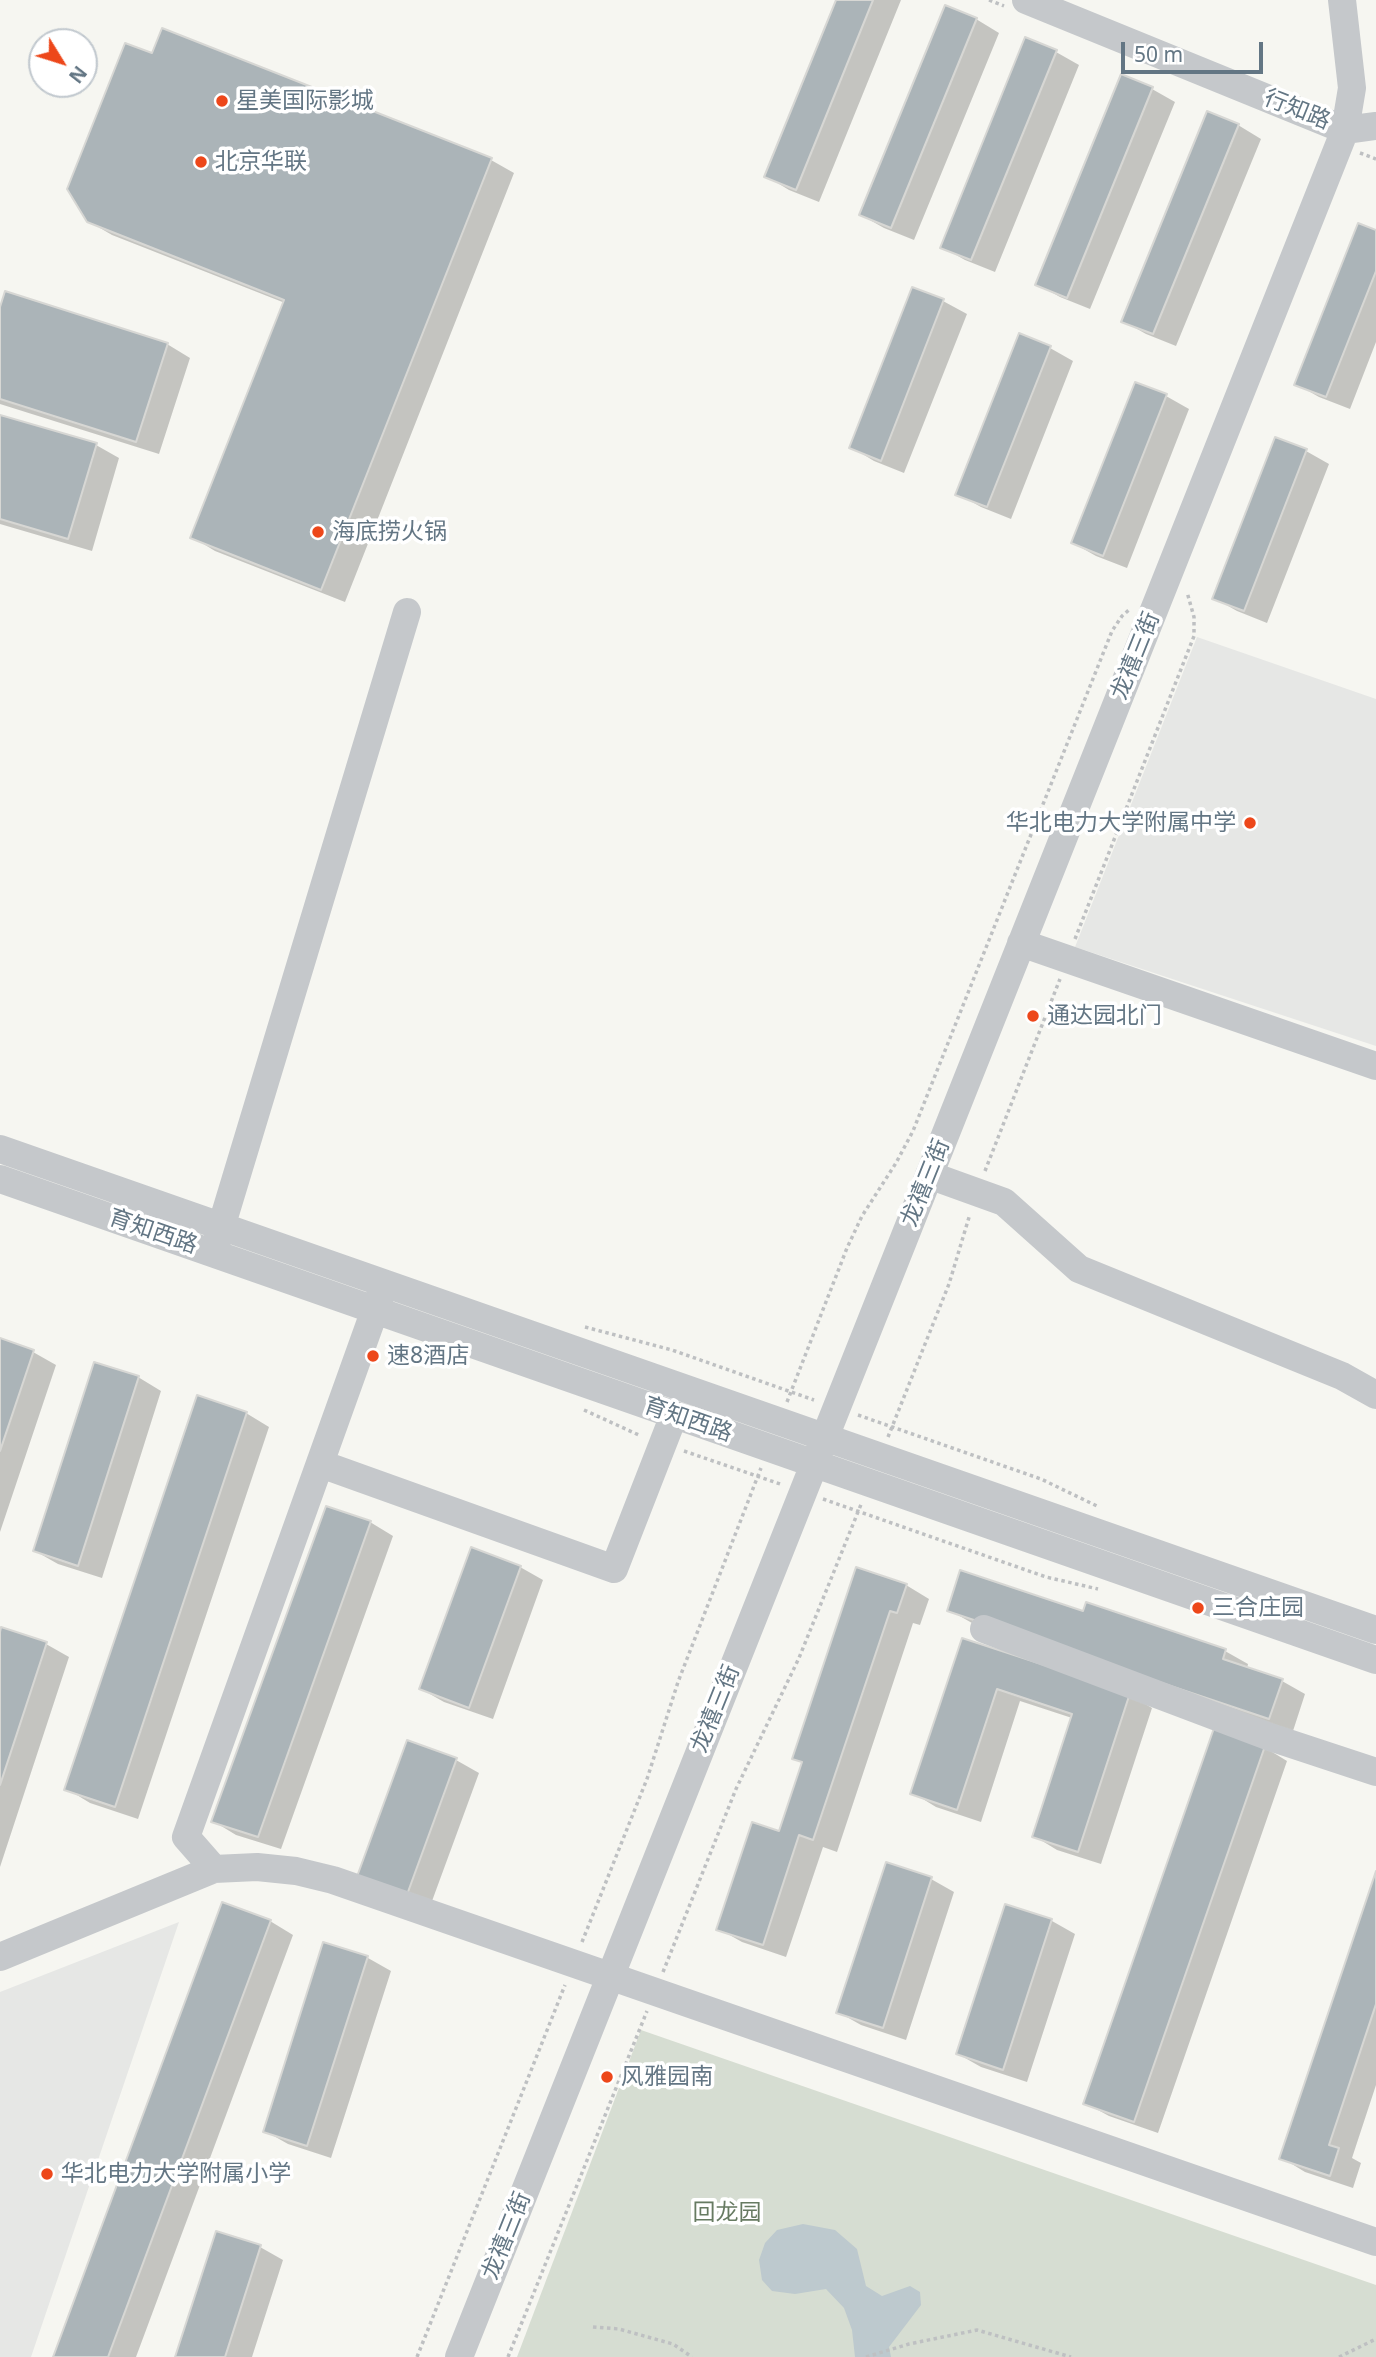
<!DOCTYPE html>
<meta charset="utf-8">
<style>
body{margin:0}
#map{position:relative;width:1376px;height:2357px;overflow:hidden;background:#f6f6f1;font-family:"Noto Sans",sans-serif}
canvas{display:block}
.north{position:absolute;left:28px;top:28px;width:70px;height:70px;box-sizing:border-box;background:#fff;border:2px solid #c1c8ce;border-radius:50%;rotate:128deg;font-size:19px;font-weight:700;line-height:28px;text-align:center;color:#637684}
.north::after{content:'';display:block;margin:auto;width:24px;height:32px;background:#ed471a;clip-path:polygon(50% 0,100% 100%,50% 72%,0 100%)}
.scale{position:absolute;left:1121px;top:42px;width:142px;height:32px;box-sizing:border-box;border:4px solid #637684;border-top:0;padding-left:9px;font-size:21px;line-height:24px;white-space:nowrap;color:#637684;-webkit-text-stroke:5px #fff;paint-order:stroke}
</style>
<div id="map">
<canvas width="1376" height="2357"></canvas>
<div class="north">N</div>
<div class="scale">50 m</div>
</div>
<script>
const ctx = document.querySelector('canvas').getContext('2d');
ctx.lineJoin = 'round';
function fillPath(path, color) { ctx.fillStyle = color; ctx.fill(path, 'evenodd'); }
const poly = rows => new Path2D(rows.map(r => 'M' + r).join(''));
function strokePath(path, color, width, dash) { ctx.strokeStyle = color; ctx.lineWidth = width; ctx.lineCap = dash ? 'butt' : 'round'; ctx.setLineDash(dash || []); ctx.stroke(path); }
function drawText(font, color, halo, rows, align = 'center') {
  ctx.font = font + ' "Noto Sans","Noto Sans SC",sans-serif'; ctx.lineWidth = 7; ctx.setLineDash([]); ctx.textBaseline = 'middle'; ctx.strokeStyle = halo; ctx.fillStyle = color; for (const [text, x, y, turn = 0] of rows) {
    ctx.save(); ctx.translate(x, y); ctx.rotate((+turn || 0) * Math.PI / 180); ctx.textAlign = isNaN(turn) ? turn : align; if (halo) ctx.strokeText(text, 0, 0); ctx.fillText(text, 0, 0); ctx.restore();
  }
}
fillPath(poly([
 [1197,637,1376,699,1376,1046,1075,947],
 [179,1922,31,2357,0,2357,0,1992]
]), '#e6e7e5');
fillPath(poly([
 [641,2030,1376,2285,1376,2357,517,2357]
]), '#d6ddd2');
fillPath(poly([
 [803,2224,835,2230,857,2249,866,2286,882,2296,910,2286,920,2292,921,2305,889,2347,891,2357,855,2357,852,2330,844,2308,826,2289,795,2294,772,2291,762,2280,759,2260,765,2243,777,2230]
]), '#bdc9ce');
fillPath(poly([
 [838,0,901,0,819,202,789,190,766,176],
 [976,19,999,33,914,240,884,228,861,215],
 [1056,52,1079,65,995,272,965,260,942,247],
 [1152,89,1175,102,1090,309,1060,297,1037,284],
 [1238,125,1261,139,1176,346,1146,334,1123,321],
 [491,160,514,173,345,602,215,551,192,537,285,303,112,235,88,221],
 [1376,232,1376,342,1350,409,1319,397,1296,384],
 [913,289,943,301,967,314,904,473,874,461,851,447],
 [0,313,167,344,190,358,159,454,0,404],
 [1050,348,1073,361,1011,519,981,507,958,494],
 [1166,396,1189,409,1127,568,1096,556,1073,543],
 [0,420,96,445,119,458,92,551,0,524],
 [1276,439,1306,451,1329,464,1267,623,1237,611,1214,598],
 [0,1340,33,1352,56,1365,0,1532],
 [138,1377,161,1391,102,1578,58,1564,35,1551],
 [246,1413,269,1427,138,1819,90,1803,67,1789],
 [370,1522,393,1536,281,1849,236,1835,213,1821],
 [520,1567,543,1580,493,1719,444,1702,421,1689],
 [906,1585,929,1599,920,1625,913,1623,837,1852,823,1847,786,1957,742,1942,719,1929,780,1833,803,1763,794,1758],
 [1087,1605,1225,1651,1248,1664,1247,1669,1282,1681,1305,1694,1293,1731,972,1623,949,1610,1084,1613],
 [0,1637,46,1644,69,1657,0,1867],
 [963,1640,1129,1694,1152,1708,1101,1864,1057,1850,1034,1836,1072,1718,1020,1701,981,1822,936,1807,913,1793],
 [1264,1747,1287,1761,1158,2133,1109,2116,1085,2103],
 [456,1760,479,1773,428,1912,380,1895],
 [887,1865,931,1879,954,1892,906,2040,861,2025,838,2012],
 [1376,1876,1376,2085,1352,2158,1361,2163,1353,2188,1305,2172,1282,2158],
 [1006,1906,1052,1921,1075,1934,1027,2082,981,2067,958,2054],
 [270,1921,293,1935,136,2357,55,2357],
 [324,1944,368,1958,391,1971,331,2158,288,2144,265,2131],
 [260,2247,283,2260,252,2357,177,2357]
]), '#0003');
const building = poly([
 [836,0,873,0,796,190,764,177,836,0],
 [945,5,977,18,891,228,859,215,945,5],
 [162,28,492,158,321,590,190,538,284,300,87,222,67,189,125,43,152,53,162,28],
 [1025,37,1057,50,971,260,940,248,1025,37],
 [1121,74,1153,87,1067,298,1035,285,1121,74],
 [1207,111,1239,124,1153,334,1121,322,1207,111],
 [1358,223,1376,230,1376,271,1326,397,1294,385,1358,223],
 [912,287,944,299,881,461,849,448,912,287],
 [5,291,168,343,136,442,0,399,0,307,5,291],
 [1019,333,1051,346,987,507,955,495,1019,333],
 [1135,382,1167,394,1103,556,1071,543,1135,382],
 [0,415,97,443,68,539,0,519,0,415],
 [1275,437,1307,449,1244,611,1212,599,1275,437],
 [0,1338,34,1350,0,1451,0,1338],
 [94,1362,139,1376,78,1566,33,1551,94,1362],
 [197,1395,247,1412,115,1807,64,1790,197,1395],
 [326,1506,371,1521,258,1837,211,1822,326,1506],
 [471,1547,521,1566,469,1708,419,1689,471,1547],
 [856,1567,907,1584,897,1613,890,1611,813,1840,799,1835,763,1945,716,1930,752,1822,779,1831,802,1762,792,1759,856,1567],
 [960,1570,1083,1611,1086,1602,1226,1649,1223,1659,1283,1679,1269,1719,947,1611,960,1570],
 [1,1627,47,1642,0,1785,0,1632,1,1627],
 [962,1638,1130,1693,1078,1852,1032,1837,1072,1714,997,1689,957,1810,910,1794,962,1638],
 [1214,1728,1265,1746,1134,2122,1083,2104,1214,1728],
 [407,1740,457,1758,405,1900,355,1882,407,1740],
 [886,1862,932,1877,883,2028,836,2013,886,1862],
 [1376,1871,1376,2004,1329,2145,1339,2148,1330,2176,1279,2159,1376,1871],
 [222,1902,271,1920,108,2357,53,2357,222,1902],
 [1005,1904,1052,1919,1003,2070,956,2054,1005,1904],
 [323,1942,368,1956,307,2146,263,2132,323,1942],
 [216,2231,261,2245,225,2357,175,2357,216,2231]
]);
fillPath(building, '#abb4b8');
strokePath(building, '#d7d7d4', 2);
strokePath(poly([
 [989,0,1004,6],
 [1360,153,1376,159],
 [1075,939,1194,636,1194,617,1187,592],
 [985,1171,1060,979],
 [585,1327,672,1350,814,1400],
 [787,1402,847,1248,862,1216,896,1163,913,1131,1112,631,1122,616,1130,609],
 [584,1410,641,1436],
 [858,1415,1041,1479,1099,1507],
 [888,1437,949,1284,970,1214],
 [684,1451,783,1485],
 [823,1499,1046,1577,1098,1589],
 [582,1942,647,1779,678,1682,761,1468],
 [663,1972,736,1789,799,1658,862,1502],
 [593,2327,619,2329,673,2344,692,2357],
 [417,2357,565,1985],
 [508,2357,647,2011],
 [866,2357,909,2344,977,2330,1071,2357],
 [1339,2357,1376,2339]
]), '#bec0c2', 3.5, [3.5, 3.5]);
strokePath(poly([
 [1026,0,1345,130,1376,126],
 [1021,943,1376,1066],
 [0,1149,1376,1630],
 [929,1175,1004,1202,1079,1269,1342,1376,1376,1395],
 [0,1179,1376,1660],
 [216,1244,407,612],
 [321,1464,614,1569,674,1415],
 [984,1629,1270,1737,1376,1772],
 [214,1869,186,1837,381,1293],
 [0,1957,214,1869,257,1867,296,1871,333,1880,1376,2242],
 [459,2357,1345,130,1352,88,1342,0]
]), '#c5c8cb', 28);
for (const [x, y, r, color] of [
 [222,101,7,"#ed471a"],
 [201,162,7,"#ed471a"],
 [318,532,7,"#ed471a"],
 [1250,823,7,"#ed471a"],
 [1033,1016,7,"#ed471a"],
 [373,1356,7,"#ed471a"],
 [1198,1608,7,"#ed471a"],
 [607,2077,7,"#ed471a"],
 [47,2174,7,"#ed471a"]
]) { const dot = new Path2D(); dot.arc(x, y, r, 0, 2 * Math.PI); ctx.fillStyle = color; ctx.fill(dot); strokePath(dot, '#fff', 2.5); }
drawText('23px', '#637684', '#fff', [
 ["星美国际影城",236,101],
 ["北京华联",215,162],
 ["海底捞火锅",332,532],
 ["华北电力大学附属中学",1236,823,"right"],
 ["通达园北门",1047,1016],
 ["速8酒店",387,1356],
 ["三合庄园",1212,1608],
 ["风雅园南",621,2077],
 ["华北电力大学附属小学",61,2174]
], 'left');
drawText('23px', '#637684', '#fff', [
 ["行知路",1297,110,22],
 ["龙禧三街",1136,656,-68],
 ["龙禧三街",926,1183,-68],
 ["育知西路",153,1232,19],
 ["育知西路",688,1420,19],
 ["龙禧三街",716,1709,-68],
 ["龙禧三街",507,2236,-68]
]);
drawText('23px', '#677b62', '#fff', [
 ["回龙园",727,2213]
]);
</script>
